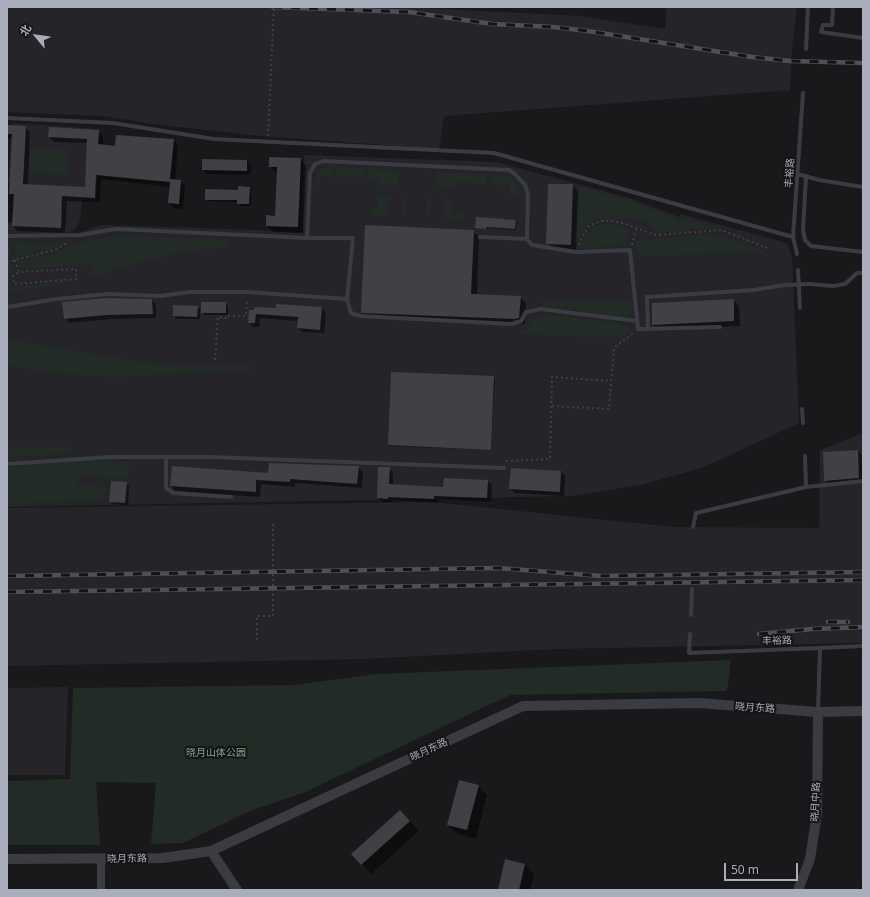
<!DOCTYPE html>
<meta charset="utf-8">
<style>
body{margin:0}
#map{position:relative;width:870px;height:897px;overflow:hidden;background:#19191b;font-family:"Noto Sans","Noto Sans SC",sans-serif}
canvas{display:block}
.frame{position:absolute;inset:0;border:8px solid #aaadbb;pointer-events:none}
.north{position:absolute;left:16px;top:16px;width:40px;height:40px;-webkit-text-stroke:3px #141316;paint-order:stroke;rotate:299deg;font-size:11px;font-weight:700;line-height:16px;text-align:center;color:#aaadbb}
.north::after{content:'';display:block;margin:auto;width:14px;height:18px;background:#aaadbb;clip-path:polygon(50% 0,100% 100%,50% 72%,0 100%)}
.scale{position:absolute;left:724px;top:863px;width:74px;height:18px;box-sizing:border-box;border:2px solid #aaadbb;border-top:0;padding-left:5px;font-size:12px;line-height:14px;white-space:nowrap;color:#aaadbb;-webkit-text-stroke:3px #141316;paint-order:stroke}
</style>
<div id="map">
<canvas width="870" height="897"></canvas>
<div class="frame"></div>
<div class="north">北</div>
<div class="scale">50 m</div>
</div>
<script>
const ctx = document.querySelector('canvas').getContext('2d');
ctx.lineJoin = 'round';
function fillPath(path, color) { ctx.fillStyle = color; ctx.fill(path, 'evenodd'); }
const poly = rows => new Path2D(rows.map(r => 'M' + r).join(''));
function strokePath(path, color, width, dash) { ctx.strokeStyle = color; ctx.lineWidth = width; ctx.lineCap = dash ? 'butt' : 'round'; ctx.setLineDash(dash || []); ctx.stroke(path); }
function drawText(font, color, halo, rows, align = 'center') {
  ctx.font = font + ' "Noto Sans","Noto Sans SC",sans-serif'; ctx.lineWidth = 4; ctx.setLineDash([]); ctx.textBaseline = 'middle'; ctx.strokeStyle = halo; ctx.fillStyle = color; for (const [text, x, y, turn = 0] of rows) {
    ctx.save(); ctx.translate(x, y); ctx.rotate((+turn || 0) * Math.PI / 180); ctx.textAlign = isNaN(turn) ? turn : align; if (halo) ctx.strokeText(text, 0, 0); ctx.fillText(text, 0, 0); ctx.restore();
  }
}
fillPath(poly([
 [7,7,403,7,581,16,665,29,667,7,797,7,792,48,790,90,444,116,439,149,261,136,161,125,102,116,7,112],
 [12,123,100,129,96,199,82,199,80,221,75,229,67,233,75,234,102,225,258,230,302,233,304,155,496,162,633,199,679,217,681,214,787,243,792,256,799,423,704,467,645,484,573,496,7,507,7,205],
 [863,433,863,643,557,649,363,659,7,666,7,508,433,502,674,527,819,528,820,450],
 [68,687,65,775,7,775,7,688]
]), '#252428');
fillPath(poly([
 [30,148,69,150,68,175,29,173],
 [326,167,333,167,333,177,320,176,320,187,314,186,315,178,317,174,321,169],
 [337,167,365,169,364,178,337,177],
 [369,169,399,170,398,186,378,185,379,179,369,178],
 [437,172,486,174,486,184,454,182,453,188,437,187],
 [492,175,507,176,512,179,518,187,521,196,510,195,510,185,491,184],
 [579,186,633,202,681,221,683,217,711,226,713,228,663,233,657,232,643,219,616,219,592,221,584,229,576,246,574,246],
 [378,196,390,197,389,216,370,215,370,208,377,208],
 [402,197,406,198,406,215,401,215],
 [427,198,432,199,431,216,426,216],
 [444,199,453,200,452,213,463,214,463,218,443,218],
 [600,224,612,224,623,226,630,233,627,245,580,248,585,236,593,227],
 [715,234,724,236,764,251,763,254,722,253,654,256,640,255,635,245,639,238,644,242,654,239],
 [114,236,229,239,229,246,167,255,91,277,91,264,21,270,17,261,54,253,72,244],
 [7,241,8,241,13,258,7,260],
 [12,242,62,243,52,249,16,257],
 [12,262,16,272,10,276,10,286,73,281,73,282,7,293,7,264],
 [631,300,631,315,623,317,545,306,536,301],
 [545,314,611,322,630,327,632,330,625,336,615,338,517,334,526,329,531,321,538,316],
 [7,339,128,360,176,365,251,365,250,370,115,377,52,373,7,365],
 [7,446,71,447,71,454,7,457],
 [72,460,129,461,127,479,80,476,76,484,105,487,104,500,7,504,7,467],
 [731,660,727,691,510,695,303,793,250,811,183,843,151,844,156,783,96,782,100,845,7,845,7,781,70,779,73,688,295,685,376,674]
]), '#222b25');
fillPath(poly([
 [7,126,25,127,30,132,28,185,86,188,88,143,54,142,49,137,98,131,103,136,103,146,116,147,173,140,178,145,175,181,180,181,185,186,183,209,174,208,169,203,171,187,101,179,100,202,67,201,65,233,18,231,13,226,13,223,7,222,7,182,11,182,13,138,7,138],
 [300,159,306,165,303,233,273,232,267,226,276,217,278,173,276,172,270,166],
 [247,161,251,166,251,175,207,174,203,169],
 [572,185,578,191,576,251,553,249,547,243],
 [249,188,251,190,251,206,240,206,238,202,208,201,206,199],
 [516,221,517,222,516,230,488,228,487,229,477,227],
 [473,231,479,237,477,295,520,297,526,303,525,324,368,318,362,312],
 [152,300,156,305,156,318,111,319,69,323,65,318],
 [733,300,739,306,740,326,659,330,653,325],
 [225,303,228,306,228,315,205,315,202,312],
 [197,307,200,309,200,319,177,319,174,316],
 [322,308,326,313,324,333,302,332,298,327,298,321,260,318,259,327,253,327,249,322,250,311],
 [494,377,495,378,491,450,390,446,389,445],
 [858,451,862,455,863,482,830,485,825,480],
 [358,467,363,472,362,488,295,483,295,487,261,484,260,497,176,491,171,486,269,474],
 [389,468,393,472,393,485,444,488,488,481,492,485,491,502,438,499,438,503,392,500,392,502,382,502,378,498],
 [561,472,565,476,564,496,515,493,510,488],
 [126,483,129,486,128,505,113,504,110,501],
 [478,786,487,795,476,839,458,834,448,825],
 [400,811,419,831,371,874,352,854],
 [506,860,525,865,534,874,530,890,499,890],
 [863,884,863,890,859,890],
 [14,889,38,890,14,890]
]), '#0007');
fillPath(poly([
 [7,125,26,126,23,184,85,187,87,139,48,137,49,127,99,130,98,144,115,146,116,135,174,139,170,179,181,180,179,204,168,203,170,182,96,175,95,198,62,196,61,228,12,226,14,194,9,194,12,134,7,134],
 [269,157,301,158,298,227,266,226,266,215,275,216,277,167,269,167],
 [202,159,247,160,247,171,202,170],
 [548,184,573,184,571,245,546,244],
 [238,186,250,187,249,204,237,204,237,200,205,200,205,189,238,190],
 [476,217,516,220,515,229,487,227,486,229,475,228],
 [365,225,474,230,471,294,521,296,519,318,515,319,361,313],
 [107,298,152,299,153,314,106,315,64,319,62,302],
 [734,299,734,321,652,325,652,303],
 [201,302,226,302,226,313,201,313],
 [276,304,322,307,320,330,297,328,298,317,256,314,255,323,248,323,249,310,254,310,254,307,276,308],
 [173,305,198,306,197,317,173,316],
 [391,372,494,376,491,450,388,445],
 [858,450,859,478,824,481,823,452],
 [269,463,359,466,357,484,290,479,290,482,256,480,256,492,170,486,172,466,268,473],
 [378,467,390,467,389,484,443,487,444,478,488,480,487,498,434,496,434,499,388,497,388,499,377,498],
 [511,468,561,471,560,492,509,489],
 [111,481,127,482,125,503,109,502],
 [459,780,479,785,467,830,447,825],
 [400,810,410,821,361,865,351,854],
 [505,859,525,864,519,890,498,890]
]), '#404045');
strokePath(poly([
 [268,136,274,7],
 [579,245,583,235,590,225,602,221,611,221,623,223,656,235,722,230,767,248],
 [632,245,636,229],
 [15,260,19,272,76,269,77,279,14,284,13,276,19,272],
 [7,262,57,249,68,242],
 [215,360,218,317,228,318,228,316,246,316,247,299],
 [552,406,609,409,614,348,634,332],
 [506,461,550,459,552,377,611,381],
 [257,640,257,616,273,616,273,523]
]), '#3f4047', 2, [2, 3]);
strokePath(poly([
 [833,7,832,25,823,25,821,32,863,38],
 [806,49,808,7],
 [7,118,113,123,214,139,494,153,793,237],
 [798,174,819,180,863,187],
 [806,176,803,230,805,240,811,246,863,252],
 [7,236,80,235,116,229,307,238,310,173,315,164,323,161,509,170,515,174,525,185,528,195,527,239,532,245,576,252,630,250,638,329,720,327],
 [480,237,527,239],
 [307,238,353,238,347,299,351,313,360,316,511,324,521,321,526,312,541,309,637,321],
 [797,254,793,237,803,93],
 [798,270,800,308],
 [809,284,833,286,845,284,857,273,863,273],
 [7,307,57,299,107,294,160,296,190,292,247,292,347,299],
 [648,329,647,297,754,290,785,285],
 [802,409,803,423],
 [166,457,166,488,173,493,231,497],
 [7,464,110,457,211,457,504,468],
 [806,487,863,481],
 [693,527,696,513,806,487,805,456],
 [691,615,692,589],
 [690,634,689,653,820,648,818,711],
 [820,648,863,646]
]), '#3b3b42', 4);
strokePath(poly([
 [101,859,101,890]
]), '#3b3b42', 8);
strokePath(poly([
 [211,851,237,890],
 [7,859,163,858,211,851,523,706,699,703,818,712,863,711],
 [798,890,810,859,817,813,818,712]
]), '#3b3b42', 10);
const rail = poly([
 [273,7,409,12,492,24,553,27,588,31,752,57,790,61,863,63],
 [7,576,498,568,601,576,863,572],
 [7,592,863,580],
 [828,622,848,622],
 [759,634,812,629,863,627]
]);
strokePath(rail, '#4e4f57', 4.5);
strokePath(rail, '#141316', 3, [9]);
strokePath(poly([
 [785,285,809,284]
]), '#3b3b42', 4);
drawText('10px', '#aaadbb', '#141316', [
 ["丰裕路",790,173,-86],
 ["丰裕路",777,641,-2],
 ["晓月东路",755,708,4],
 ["晓月东路",429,750,-25],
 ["晓月中路",816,802,-87],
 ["晓月东路",127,859,-1]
]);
drawText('10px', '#81a68a', '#141316', [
 ["晓月山体公园",216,753]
]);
</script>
